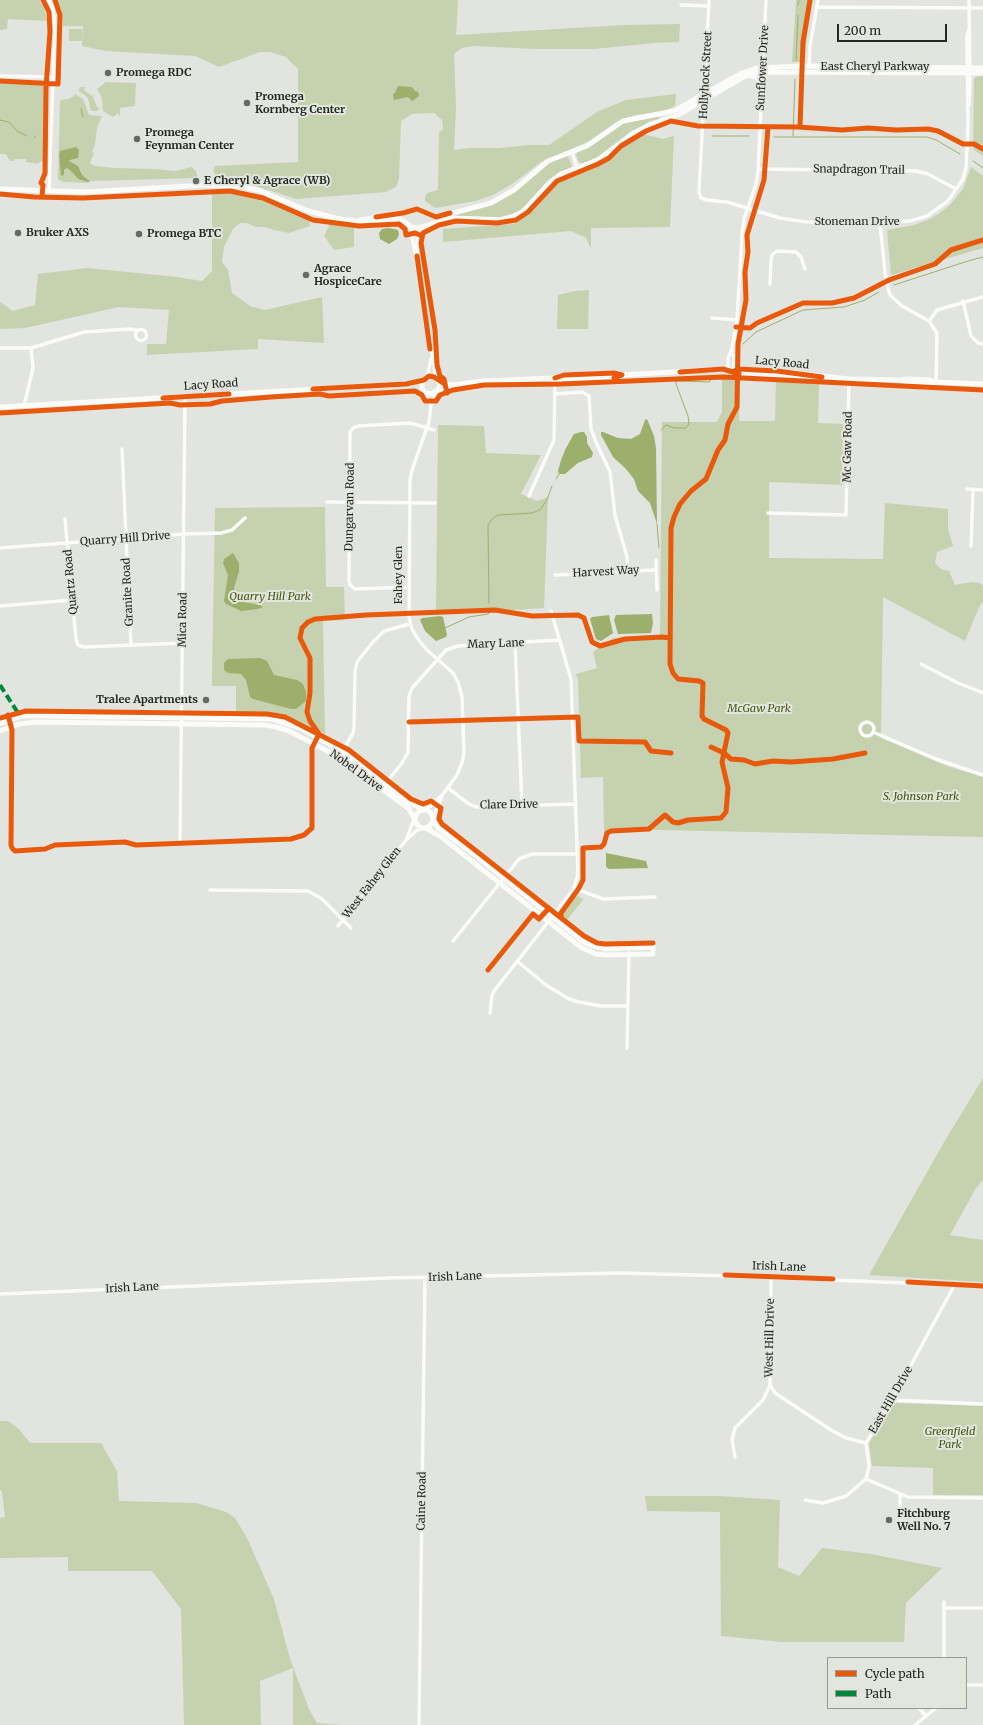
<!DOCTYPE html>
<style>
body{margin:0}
#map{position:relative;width:983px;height:1725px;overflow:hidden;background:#e2e4df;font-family:Merriweather,serif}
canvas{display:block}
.legend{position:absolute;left:827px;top:1657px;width:140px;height:52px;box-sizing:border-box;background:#e3e6dd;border:1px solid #979a93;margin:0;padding:5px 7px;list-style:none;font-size:12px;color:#252723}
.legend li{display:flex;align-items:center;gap:8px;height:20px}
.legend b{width:20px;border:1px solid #979a93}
.scale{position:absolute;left:837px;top:24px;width:110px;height:18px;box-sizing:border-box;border:2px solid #252723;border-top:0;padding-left:5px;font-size:12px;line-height:14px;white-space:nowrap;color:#252723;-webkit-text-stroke:3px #e3e6dd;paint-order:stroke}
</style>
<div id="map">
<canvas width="983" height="1725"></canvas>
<ul class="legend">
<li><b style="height:5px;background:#e8590c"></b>Cycle path</li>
<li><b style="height:5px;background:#00873e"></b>Path</li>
</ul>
<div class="scale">200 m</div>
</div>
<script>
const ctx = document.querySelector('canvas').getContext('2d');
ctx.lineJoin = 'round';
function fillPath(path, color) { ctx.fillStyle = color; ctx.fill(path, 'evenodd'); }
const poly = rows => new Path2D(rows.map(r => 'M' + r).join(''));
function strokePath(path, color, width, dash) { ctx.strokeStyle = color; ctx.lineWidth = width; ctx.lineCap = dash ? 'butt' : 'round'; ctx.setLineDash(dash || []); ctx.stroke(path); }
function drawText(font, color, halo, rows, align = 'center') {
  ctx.font = font + ' Merriweather,serif'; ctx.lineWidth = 4; ctx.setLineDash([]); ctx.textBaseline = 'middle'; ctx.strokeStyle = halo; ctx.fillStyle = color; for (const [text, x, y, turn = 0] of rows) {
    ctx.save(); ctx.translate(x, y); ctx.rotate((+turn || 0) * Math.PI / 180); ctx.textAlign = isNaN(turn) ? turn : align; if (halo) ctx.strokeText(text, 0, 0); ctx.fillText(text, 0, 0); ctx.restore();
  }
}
fillPath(poly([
 [0,0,39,0,44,8,47,21,8,19,7,29,0,30],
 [57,0,458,0,456,35,624,25,680,24,679,42,654,43,594,49,535,49,474,46,462,48,454,54,456,108,454,150,469,148,499,148,529,145,549,145,597,112,626,100,676,94,675,106,664,111,635,115,616,122,589,141,541,162,512,184,493,195,476,201,435,208,425,201,425,197,427,193,438,190,439,133,443,129,442,120,434,113,412,114,401,121,399,179,396,187,386,192,296,199,250,184,232,182,232,179,216,177,213,170,215,166,298,162,298,69,286,57,270,52,260,52,219,67,195,56,106,51,82,46,82,41,69,41,69,29,82,29,82,40,83,26,63,26,62,12],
 [796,0,813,0,807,35,805,57,801,62,792,62],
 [983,76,983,156,973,149,974,79,976,77],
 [0,82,42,83,44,85,45,135,43,161,39,162,39,164,26,162,26,159,14,159,13,161,10,161,6,154,0,154],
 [106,82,136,83,135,106,120,108,120,117,118,113,113,117,103,111,102,98,97,89],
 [81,87,85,87,84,90,92,96,95,94,93,97,97,107,100,108,97,111,91,111,90,109,89,105,90,104,87,97,78,90],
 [75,94,83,99,89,115,102,116,97,128,95,145,92,152,94,153,90,163,95,166,115,168,156,169,175,171,192,167,196,171,198,178,91,181,88,183,63,182,58,179,60,102,61,100,68,99,74,96],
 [76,147,78,158,69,160,69,161,81,170,83,176,90,181,88,182,78,179,73,173,67,168,64,170,64,151],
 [659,116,660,119,627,135,599,156,582,164,579,162,576,155,578,151,622,124],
 [643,134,663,139,674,136,670,227,591,228,591,249,586,238,571,231,443,242,443,229,514,224,534,210,555,185,561,180,586,172,602,164,627,143],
 [568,156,572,167,551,178,527,204,518,212,500,217,452,216,490,205,552,161],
 [971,167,983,176,983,248,891,275,887,230,914,225,930,219,940,213,950,205,963,189],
 [214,193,240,194,256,197,310,220,310,226,289,233,274,230,265,227,256,227,246,223,240,223,233,229,224,247,222,262,228,270,232,293,250,306,265,310,322,297,324,343,258,339,258,349,147,355,147,344,166,344,169,310,119,307,25,328,0,329,0,302,13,311,35,305,38,274,87,268,177,277,202,281,212,271,212,196],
 [330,224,354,227,354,247,334,250,324,236],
 [589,290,588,329,557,329,558,295,575,291],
 [722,379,740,380,739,421,775,421,776,379,819,383,818,423,843,424,842,485,769,482,769,558,883,559,885,503,948,509,948,529,953,546,937,552,935,563,941,569,949,571,955,585,971,582,980,583,983,586,983,602,980,605,965,641,883,597,881,738,947,766,983,777,983,837,658,830,604,832,603,777,581,778,578,680,576,674,597,668,593,652,613,638,660,635,662,422,717,422,722,412],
 [438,425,484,426,486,453,541,455,521,494,537,501,548,497,544,608,436,615],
 [325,507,326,587,344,587,345,620,323,621,325,734,281,714,265,712,236,712,236,686,212,686,212,678,215,508],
 [577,896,584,899,566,921,562,917,562,914,574,897],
 [983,1078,983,1180,976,1188,950,1235,983,1240,983,1282,869,1275,943,1144],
 [894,1403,983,1406,983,1495,933,1495,933,1468,872,1466,869,1443],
 [0,1421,8,1421,19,1429,30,1443,101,1443,117,1471,119,1501,196,1503,226,1512,235,1518,247,1538,274,1599,290,1659,309,1709,317,1723,343,1725,293,1725,293,1668,260,1681,261,1725,184,1725,181,1609,152,1571,68,1571,68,1557,0,1558,0,1518,5,1517,2,1492,0,1490],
 [645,1496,720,1496,780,1500,778,1567,799,1576,822,1548,871,1554,942,1568,906,1603,904,1642,782,1642,721,1636,720,1512,647,1511]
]), '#c6d1af');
fillPath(poly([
 [398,86,412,87,415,91,418,92,419,96,412,101,408,97,394,100,393,94,395,93],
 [76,147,79,150,78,158,70,160,69,161,78,166,83,176,90,181,88,182,78,179,73,173,67,168,64,170,64,174,62,176,61,175,59,155,60,151],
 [389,228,398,230,399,234,397,239,389,244,380,239,379,233,382,229],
 [647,419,654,436,656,448,657,524,650,503,638,491,634,479,625,468,613,457,601,435,601,432,603,432,618,438,631,439,640,434,645,420],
 [581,432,584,432,587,437,587,443,593,453,592,457,578,463,565,474,559,474,558,471,561,460,566,448,574,434],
 [233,553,239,563,239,571,234,588,236,597,243,602,260,605,263,607,258,609,241,611,226,604,224,601,228,575,223,563,224,559],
 [652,614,653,623,651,633,618,634,614,620,616,615],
 [609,615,613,633,601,641,596,639,590,619,592,617],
 [440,616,443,617,447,635,446,637,436,641,425,631,420,620,422,618],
 [260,658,267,661,274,675,297,680,303,684,306,692,306,701,296,709,291,709,253,699,250,697,246,680,241,674,228,673,224,670,224,663,228,659],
 [606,853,646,861,648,868,609,869,606,867]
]), '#9daf6c');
strokePath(poly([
 [798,5,799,0],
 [796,60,798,15],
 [81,109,83,117],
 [0,120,9,122,17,131,27,136],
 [712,136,749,136],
 [793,136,795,79],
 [774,137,927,137,936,140,960,154],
 [34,138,36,136],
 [973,161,983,168],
 [894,285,968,261,983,257],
 [743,344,756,332,803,310,844,307,865,300,879,292],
 [661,430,666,425,674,428,686,428,689,424,688,416,676,384,676,381,709,382,712,379],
 [556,479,559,474],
 [657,524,659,548],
 [489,603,488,525,492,519,498,515,532,513,540,510,547,500,552,486],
 [445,628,469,617,488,614,490,612]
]), '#9daf6c', 1);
strokePath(poly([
 [709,0,699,192,701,198,707,200,727,202,780,218,807,222,862,224,910,221,927,216,948,201,963,179,966,168,968,127,967,36,969,29],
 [681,5,709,6],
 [816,7,983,8],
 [809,67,810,46,818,0],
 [0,76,53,77],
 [969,105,970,80,969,0],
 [572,152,577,168],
 [758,169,916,171,928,174,956,189],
 [49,190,55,26,53,9,49,0],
 [880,224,886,281,890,295,902,306,929,321,937,333,936,382],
 [410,226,415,253],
 [423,227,417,238,417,260,436,378],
 [770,284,771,259,772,255,777,251,796,252,801,257,805,269],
 [963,301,971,336,978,343,983,344],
 [712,318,737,320],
 [929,321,937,310,983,297],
 '135.5 335a5.5 5.5 0 1 1 11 0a5.5 5.5 0 1 1-11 0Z',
 [0,348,31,348,84,332,130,329,137,330],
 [732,349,734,358,733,372],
 [728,370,728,358,732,349,737,320,742,235,744,219,756,184,758,172,766,0],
 [427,377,431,359],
 [424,392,431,405],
 [555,394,582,392,589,396,591,429,596,442,610,472,615,515,627,557,628,571],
 [24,406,33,368,31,348],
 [122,449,131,645],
 [967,489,983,490],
 [529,496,554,440,555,378],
 [327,502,435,503],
 [768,513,846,515,849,379],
 [65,519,76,639,78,645,84,647,183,643],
 [971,546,973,490],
 [0,548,184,534,221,533,232,530,245,518],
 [656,560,657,590],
 [555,575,656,570],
 [409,587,355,589,350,585,349,581,350,432,353,428,358,426,410,423,434,430],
 [0,606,72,600],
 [515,643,522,805],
 [921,664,958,683,983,693],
 '860 729a7 7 0 1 1 14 0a7 7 0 1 1-14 0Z',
 [873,732,936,759,983,775],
 [339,757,353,733,354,728,355,672,357,662,373,642,384,631,410,624],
 [385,784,402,763,408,752,409,696,412,688,446,650,458,646,559,640],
 [448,788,469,804,476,807,576,804],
 [424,809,431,806,443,794,457,775,462,763,464,753,462,697,458,682,453,673,426,649,418,639,412,629,409,617,410,480,412,470,429,422,431,405,436,392],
 [433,818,442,797],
 [407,838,414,819],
 [180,844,185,397],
 [574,888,603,899,655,897],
 [210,890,308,891,322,899,351,928],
 [338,926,406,840,416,831,423,828],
 [453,941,519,859,532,854,578,854],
 [517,961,546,985,569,999,579,1002,601,1006,627,1006],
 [490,1013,492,995,494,991,573,890,578,875,571,679,551,611],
 [627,1048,629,953],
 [0,1294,389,1278,621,1273,730,1276,983,1286],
 [770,1385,775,1393,831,1430,846,1438,866,1443],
 [892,1400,983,1404],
 [735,1457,732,1440,735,1428,763,1400,770,1385,771,1277],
 [866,1479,908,1497,983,1498],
 [805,1500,823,1503,846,1496,866,1479,869,1466,866,1443,892,1400,955,1284],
 [900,1526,900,1494],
 [944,1608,983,1608],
 [944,1658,944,1602],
 [966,1685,983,1685],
 [919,1708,926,1716],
 [419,1725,425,1277],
 [915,1725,936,1708]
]), '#fbfbfa', 3.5);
strokePath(poly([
 [748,75,757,78,762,83],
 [0,189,86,192,206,185,238,186,258,190,308,211,340,219,366,222,400,219,412,227,418,228,454,218,500,220,512,217,524,211,549,183,561,174,598,160,632,134,651,124,678,115,747,75,755,72,983,73],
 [360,220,403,213,417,209,433,216,442,216,491,203,514,190,548,161,587,146,623,121,674,111,742,73,757,68,802,66,983,68],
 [733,372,738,369,777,371,849,379,901,380,907,379,930,380,935,382],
 [622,375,723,369,738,374,810,377],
 [424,380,422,384,422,389,426,393,431,394,438,390,440,385,438,380],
 [901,380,907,383,929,384,935,382,983,384],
 [438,390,453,385],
 [0,407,406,384,424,380,429,376,434,377,445,384,454,385,481,381,555,378,564,380,615,378,622,375,614,373,564,375,555,378],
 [0,723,22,716,34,716,272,719,300,728,342,751,407,802,423,809],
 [0,731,19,724,36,722,265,725,276,727,289,731,339,757,409,809,414,818],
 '415 819a9 9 0 1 1 18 0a9 9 0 1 1-18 0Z',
 [425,828,440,836,582,948,596,954,606,955,653,954,653,947,605,949,590,945,585,943,475,855,438,828,433,820]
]), '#fbfbfa', 5);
strokePath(poly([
 [0,685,18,713]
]), '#00873e', 4, [8, 4]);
strokePath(poly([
 [0,81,58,84,60,15,55,0],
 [800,127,803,42,810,0],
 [0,194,34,197,83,198,230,191,263,198,313,220,359,226,399,224,405,229,406,235,415,233,422,236],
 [42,197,43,185,41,183,45,173,46,88,50,32,49,12,43,0],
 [376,217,403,213,417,209,436,217,450,213],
 [417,256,430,349],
 [736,327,750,328,757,323,803,303,832,303,854,298,889,280,935,264,951,250,983,240],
 [680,372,723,369,739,374],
 [733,372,738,369,777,371,822,377],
 [555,378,564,375,614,373,622,375,614,378],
 [313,389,406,384,424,380,429,376,434,377,443,383],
 [447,393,444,379,440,376,437,365,435,330,421,243,423,233,439,225,456,221,497,223,516,220,528,212,557,181,598,164,609,158,621,146,646,131,671,121,698,126,798,127,842,130,868,128,896,130,928,129,938,131,963,144,974,144,983,149],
 [163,398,229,394],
 [0,413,170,403,180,405,210,404,222,401,271,397,320,394,329,396,415,391,422,395,425,401,436,401,440,395,453,390,484,385,561,384,723,377,983,390],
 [8,715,12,730,11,845,12,848,15,851,45,849,55,845,125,842,136,845,291,839,304,835,312,828,312,748,319,734,310,721,307,712,310,693,310,658,300,638,302,628,308,622,315,619,366,615,495,610,532,616,578,615,584,618,592,642,600,646,625,639,662,637,670,638],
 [0,718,26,711,267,714,285,717,349,750,411,799,423,804,431,801,441,808,439,819,442,824,584,936,597,943,605,944,653,943],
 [409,722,578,717,579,741,645,742,651,751,671,753],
 [711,747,724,753,731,759,744,760,755,764,773,761,791,762,833,759,865,753],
 [561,917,561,913,579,888,583,880,583,848,601,847,604,844,607,833,611,831,649,829,665,815,673,822,678,823,688,820,721,818,726,812,728,788,722,762,728,733,726,730,704,719,702,716,703,683,699,681,678,679,673,673,670,664,671,528,674,517,680,504,691,491,706,479,718,450,725,440,728,424,737,407,738,344,746,300,745,272,748,252,747,235,764,180,768,127],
 [488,970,533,914,539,919,549,908],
 [725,1275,833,1279],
 [908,1282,983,1286]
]), '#e8590c', 5);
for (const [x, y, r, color] of [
 [108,73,4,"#676965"],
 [247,103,4,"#676965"],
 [137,139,4,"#676965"],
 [196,181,4,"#676965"],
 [18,233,4,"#676965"],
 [139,234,4,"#676965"],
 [306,275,4,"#676965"],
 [206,700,4,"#676965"],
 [889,1520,4,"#676965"]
]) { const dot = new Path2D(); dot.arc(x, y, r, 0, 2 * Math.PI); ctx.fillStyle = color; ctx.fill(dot); strokePath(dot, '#e3e6dd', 1.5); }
drawText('11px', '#252723', '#e3e6dd', [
 ["East Cheryl Parkway",875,67],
 ["Sunflower Drive",763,68,-87],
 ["Hollyhock Street",706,75,-87],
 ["Snapdragon Trail",859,170,1],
 ["Stoneman Drive",857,222],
 ["Lacy Road",782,363,5],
 ["Lacy Road",211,385,-4],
 ["Mc Gaw Road",848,447,-89],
 ["Dungarvan Road",350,507,-89],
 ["Quarry Hill Drive",125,539,-4],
 ["Harvest Way",606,572,-3],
 ["Fahey Glen",399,575,-90],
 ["Quartz Road",71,582,-95],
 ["Granite Road",128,592,-93],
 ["Mica Road",183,620,-89],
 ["Mary Lane",496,644,-2],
 ["Nobel Drive",356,771,36],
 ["Clare Drive",509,805,-1],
 ["West Fahey Glen",372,883,-52],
 ["Irish Lane",779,1267,2],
 ["Irish Lane",455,1277,-2],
 ["Irish Lane",132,1288,-3],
 ["West Hill Drive",770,1338,-89],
 ["East Hill Drive",891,1400,-60],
 ["Caine Road",422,1501,-89]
]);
drawText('bold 11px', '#252723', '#e3e6dd', [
 ["Promega RDC",116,73],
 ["Promega",255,97],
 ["Kornberg Center",255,110],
 ["Promega",145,133],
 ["Feynman Center",145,146],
 ["E Cheryl & Agrace (WB)",204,181],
 ["Bruker AXS",26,233],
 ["Promega BTC",147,234],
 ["Agrace",314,269],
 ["HospiceCare",314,282],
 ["Tralee Apartments",198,700,"right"],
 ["Fitchburg",897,1514],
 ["Well No. 7",897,1527]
], 'left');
drawText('italic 11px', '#465511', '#e3e6dd', [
 ["Quarry Hill Park",270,597],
 ["McGaw Park",759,709],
 ["S. Johnson Park",921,797],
 ["Greenfield",950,1432],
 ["Park",950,1445]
]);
</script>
